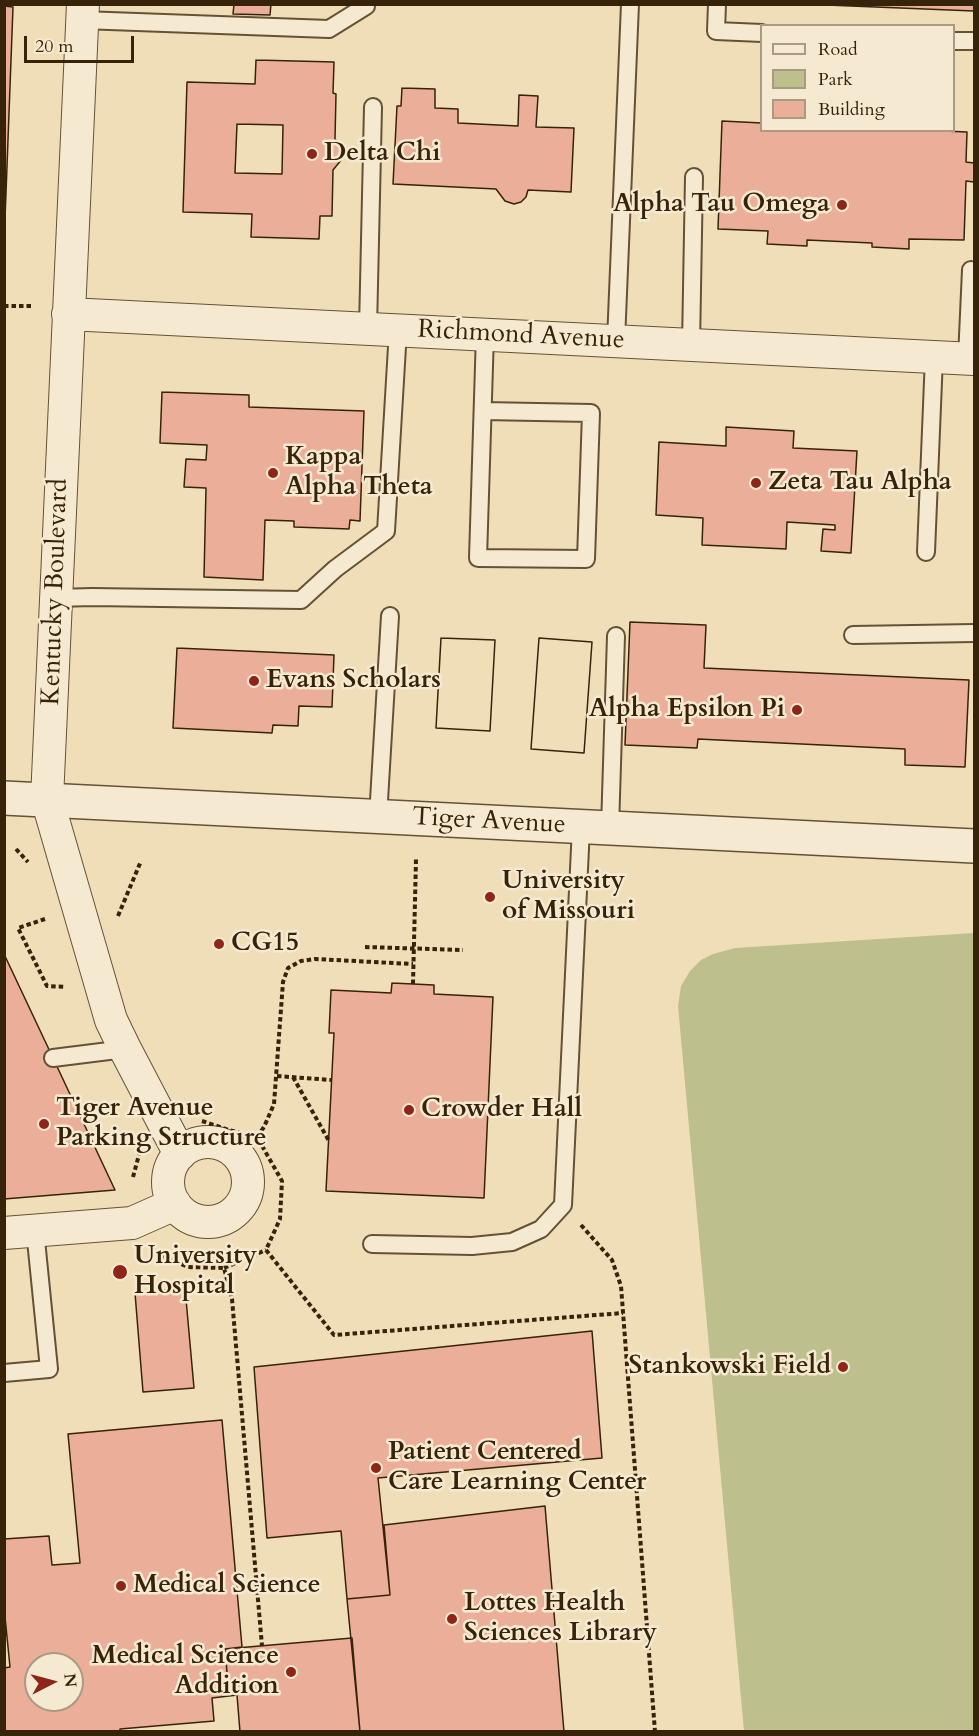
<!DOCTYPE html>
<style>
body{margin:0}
#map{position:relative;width:979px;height:1736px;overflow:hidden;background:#f0deb8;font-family:Cardo,serif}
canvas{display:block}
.frame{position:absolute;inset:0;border:6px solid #372309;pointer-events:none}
.legend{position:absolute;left:760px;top:24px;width:195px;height:108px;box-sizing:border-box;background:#f5ead1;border:2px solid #a99a81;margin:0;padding:8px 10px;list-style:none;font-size:18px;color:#372309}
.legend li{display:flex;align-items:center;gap:12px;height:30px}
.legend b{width:30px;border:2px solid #a99a81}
.north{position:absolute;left:24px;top:1652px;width:60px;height:60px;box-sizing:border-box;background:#f5ead1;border:2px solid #a99a81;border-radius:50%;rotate:84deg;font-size:16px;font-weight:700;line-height:24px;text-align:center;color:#372309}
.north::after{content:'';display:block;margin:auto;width:21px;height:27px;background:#8f2418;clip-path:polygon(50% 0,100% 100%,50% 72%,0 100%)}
.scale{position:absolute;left:24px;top:36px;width:110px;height:27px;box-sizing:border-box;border:3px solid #372309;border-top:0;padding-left:8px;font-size:18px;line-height:21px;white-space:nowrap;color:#372309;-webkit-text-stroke:4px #f5ead1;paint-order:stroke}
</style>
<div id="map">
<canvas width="979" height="1736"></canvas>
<div class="frame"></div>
<ul class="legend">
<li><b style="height:8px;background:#f5ead1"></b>Road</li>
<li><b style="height:16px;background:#bdc08c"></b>Park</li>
<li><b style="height:16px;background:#ebae98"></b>Building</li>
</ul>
<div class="north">N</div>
<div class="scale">20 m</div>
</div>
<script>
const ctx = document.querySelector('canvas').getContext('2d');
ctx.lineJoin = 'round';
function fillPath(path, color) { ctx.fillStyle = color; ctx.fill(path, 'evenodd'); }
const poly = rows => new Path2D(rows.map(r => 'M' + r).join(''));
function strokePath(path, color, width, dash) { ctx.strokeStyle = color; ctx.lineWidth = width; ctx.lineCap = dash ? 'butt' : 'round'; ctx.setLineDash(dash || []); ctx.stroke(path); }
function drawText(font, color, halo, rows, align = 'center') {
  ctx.font = font + ' Cardo,serif'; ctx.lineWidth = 5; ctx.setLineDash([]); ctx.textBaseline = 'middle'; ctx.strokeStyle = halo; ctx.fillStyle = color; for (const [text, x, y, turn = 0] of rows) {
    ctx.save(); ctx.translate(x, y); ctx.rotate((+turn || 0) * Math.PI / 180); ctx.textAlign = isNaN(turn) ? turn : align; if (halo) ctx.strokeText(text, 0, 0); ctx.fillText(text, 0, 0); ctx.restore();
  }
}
fillPath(poly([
 [974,933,974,1731,744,1731,678,1006,681,986,690,971,701,960,713,954,735,948]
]), '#bdc08c');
const building = poly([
 [234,4,271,4,270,15,233,14,234,4],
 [802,4,974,4,974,11,802,4],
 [4,6,13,7,4,246,4,6],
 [256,60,334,62,333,93,336,94,335,139,342,148,342,159,333,170,332,216,320,216,319,239,251,237,252,214,183,212,187,82,255,84,256,60],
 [237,124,283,125,282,174,235,173,237,124],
 [402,88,435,89,435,108,458,109,458,123,518,126,519,95,538,96,536,127,574,128,571,192,528,190,526,197,521,202,514,204,505,201,496,189,393,184,397,106,401,106,402,88],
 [722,121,762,123,762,130,921,130,967,132,966,162,974,163,974,182,966,181,964,240,909,239,909,249,872,247,872,243,807,240,807,246,767,244,768,231,718,229,722,121],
 [162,392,249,395,249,407,364,411,360,521,350,520,349,529,294,527,294,521,265,520,263,580,204,577,206,488,184,487,186,459,206,460,207,445,160,443,162,392],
 [726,427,794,431,793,448,857,451,851,553,821,551,823,529,835,530,835,525,787,522,786,549,702,545,703,518,656,515,659,442,726,446,726,427],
 [630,622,706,625,704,668,969,680,965,767,905,765,905,749,698,739,697,748,625,745,630,622],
 [441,638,495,640,490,731,436,728,441,638],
 [441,638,495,640,490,731,436,728,441,638],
 [539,638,592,642,584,753,531,749,539,638],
 [539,638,592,642,584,753,531,749,539,638],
 [177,648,334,655,332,707,299,706,298,726,273,725,272,733,173,728,177,648],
 [4,954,53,1058,115,1190,4,1199,4,954],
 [392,983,434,985,434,994,493,997,484,1198,326,1191,334,1033,329,1033,331,990,391,993,392,983],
 [185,1288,194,1388,143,1392,135,1293,185,1288],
 [592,1331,602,1458,378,1478,390,1595,347,1599,341,1531,267,1538,254,1367,592,1331],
 [222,1420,242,1647,225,1649,229,1696,212,1698,214,1721,120,1729,120,1732,4,1732,4,1668,10,1667,4,1607,4,1539,49,1536,52,1565,80,1563,68,1434,222,1420],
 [36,1664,72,1664,72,1700,36,1700,36,1664],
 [545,1506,564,1732,360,1732,347,1599,390,1595,384,1525,545,1506],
 [352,1638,360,1732,240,1732,237,1695,229,1696,225,1649,352,1638]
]);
fillPath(building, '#ebae98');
strokePath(building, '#372309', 1.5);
const service = poly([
 [717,4,716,31,762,33],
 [82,20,329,29,366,6,366,4],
 [954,41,974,41],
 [368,329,373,107],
 [616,341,630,4],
 [691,345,694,177],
 [967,358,971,270],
 [483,411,591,413,586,559,478,558,485,334],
 [926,552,934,357],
 [56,598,92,597,301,600,335,569,386,531,398,330],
 [853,635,974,633],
 [378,817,390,616],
 [610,828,616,636],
 [53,1058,125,1049],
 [372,1244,472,1246,512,1242,541,1229,563,1205,581,827],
 [4,1373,49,1369,35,1230]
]);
const minor = poly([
 [83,4,47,799,111,1020,125,1049,180,1154],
 [68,314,974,359],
 '168 1182a40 40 0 1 1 80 0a40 40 0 1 1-80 0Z',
 [4,1233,132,1223,175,1204]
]);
const tertiary = poly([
 [4,798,974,846]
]);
strokePath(service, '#655235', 20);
strokePath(minor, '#655235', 34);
strokePath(tertiary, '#655235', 36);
strokePath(poly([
 [4,306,34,306],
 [16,849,28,862],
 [118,916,141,861],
 [45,919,18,928,47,986,66,987],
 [365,947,463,950],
 [413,984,416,859],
 [277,1076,331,1080],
 [293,1077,329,1141],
 [202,1121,229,1130,257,1137,282,1181,280,1219,266,1250,334,1335,623,1313],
 [257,1137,264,1127,274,1104,283,982,288,968,301,961,315,959,413,964],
 [133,1177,140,1151],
 [581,1225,612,1260,621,1286,655,1732],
 [154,1252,188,1267,224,1268,232,1299,262,1646],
 [224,1268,266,1250]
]), '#372309', 4, [4.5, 3]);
strokePath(service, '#f5ead1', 16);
strokePath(minor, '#f5ead1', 32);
strokePath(tertiary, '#f5ead1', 33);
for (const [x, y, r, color] of [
 [312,154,6,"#8f2418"],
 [842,205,6,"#8f2418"],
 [273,473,6,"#8f2418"],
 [756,483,6,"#8f2418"],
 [254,681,6,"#8f2418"],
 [797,710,6,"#8f2418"],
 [490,897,6,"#8f2418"],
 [219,944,6,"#8f2418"],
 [409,1110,6,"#8f2418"],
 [44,1124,6,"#8f2418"],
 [120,1272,8,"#8f2418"],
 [843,1367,6,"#8f2418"],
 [376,1468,6,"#8f2418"],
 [121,1586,6,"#8f2418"],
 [452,1619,6,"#8f2418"],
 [291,1672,6,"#8f2418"]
]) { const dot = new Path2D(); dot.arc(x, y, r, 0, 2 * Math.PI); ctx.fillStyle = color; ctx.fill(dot); strokePath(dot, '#f5ead1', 2); }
drawText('bold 26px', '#372309', '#f5ead1', [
 ["Delta Chi",324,154],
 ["Alpha Tau Omega",830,205,"right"],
 ["Kappa",285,458],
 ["Alpha Theta",285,488],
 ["Zeta Tau Alpha",768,483],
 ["Evans Scholars",266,681],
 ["Alpha Epsilon Pi",785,710,"right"],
 ["University",502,882],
 ["of Missouri",502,912],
 ["CG15",231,944],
 ["Tiger Avenue",56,1109],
 ["Parking Structure",56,1139],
 ["Crowder Hall",421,1110],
 ["University",134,1257],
 ["Hospital",134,1287],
 ["Stankowski Field",831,1367,"right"],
 ["Patient Centered",388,1453],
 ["Care Learning Center",388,1483],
 ["Medical Science",133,1586],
 ["Lottes Health",464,1604],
 ["Sciences Library",464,1634],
 ["Medical Science",279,1657,"right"],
 ["Addition",279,1687,"right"]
], 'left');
drawText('26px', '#372309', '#f5ead1', [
 ["Richmond Avenue",521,336,3],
 ["Kentucky Boulevard",56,592,-88],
 ["Tiger Avenue",489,822,3]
]);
</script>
